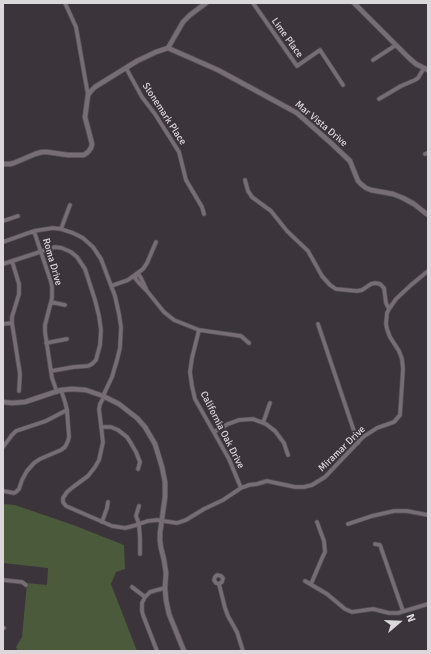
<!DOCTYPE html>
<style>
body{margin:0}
#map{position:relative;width:431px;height:654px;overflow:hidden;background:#3b343b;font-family:Signika,sans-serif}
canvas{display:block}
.frame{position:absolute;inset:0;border:4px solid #dcd7db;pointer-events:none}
.north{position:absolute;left:379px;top:602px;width:40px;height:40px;-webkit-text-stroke:3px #3b343b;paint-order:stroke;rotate:71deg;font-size:11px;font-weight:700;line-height:16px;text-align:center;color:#dcd7db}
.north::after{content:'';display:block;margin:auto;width:14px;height:18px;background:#dcd7db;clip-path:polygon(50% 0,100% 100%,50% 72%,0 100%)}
</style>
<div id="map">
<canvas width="431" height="654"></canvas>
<div class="frame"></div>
<div class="north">N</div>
</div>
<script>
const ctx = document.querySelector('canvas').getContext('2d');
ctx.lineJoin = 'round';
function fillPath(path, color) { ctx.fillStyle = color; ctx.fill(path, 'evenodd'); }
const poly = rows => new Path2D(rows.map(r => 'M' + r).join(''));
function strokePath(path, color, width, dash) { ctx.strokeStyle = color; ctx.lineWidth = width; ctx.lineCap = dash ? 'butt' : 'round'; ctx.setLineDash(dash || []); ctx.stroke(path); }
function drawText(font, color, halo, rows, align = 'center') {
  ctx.font = font + ' Signika,sans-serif'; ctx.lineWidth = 3.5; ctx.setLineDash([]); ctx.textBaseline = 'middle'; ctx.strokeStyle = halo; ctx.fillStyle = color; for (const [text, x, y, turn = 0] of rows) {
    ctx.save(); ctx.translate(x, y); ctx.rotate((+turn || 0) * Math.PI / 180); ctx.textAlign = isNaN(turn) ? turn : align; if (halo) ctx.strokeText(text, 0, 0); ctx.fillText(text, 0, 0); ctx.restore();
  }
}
fillPath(poly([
 [3,504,15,505,76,526,124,545,125,569,116,572,111,584,137,651,18,651,16,647,22,637,27,583,47,585,48,568,3,563]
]), '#4a5a3a');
const street = poly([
 [65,3,76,27,88,95],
 [253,3,297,66,320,50,343,85],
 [373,60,396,45],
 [126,68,142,97,155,114,179,152,186,180,202,207,204,214],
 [379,99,401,86,415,80,418,78,424,68],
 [425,154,428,153],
 [245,180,248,191,252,197,271,211,287,231,308,251,322,276,330,285,336,289,357,291,362,290,371,284,375,283,380,284,384,288,386,303,389,309],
 [3,221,18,216],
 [61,229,70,205],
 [34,231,51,282,52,287,52,298,45,325,45,332,52,378,57,392],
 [3,242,34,231,53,228,61,229,73,233,83,238,93,247,101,259,115,296,119,314,121,327,120,348,117,360,112,377,103,396],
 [12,261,19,284,19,294,12,317,12,323,20,374,19,391],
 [3,264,55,247,62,248,71,252,77,257,85,269,95,300,99,316,101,330,100,345,96,360,92,364,88,366,74,367,51,371],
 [111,286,128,280,143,269,147,263,156,242],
 [147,291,141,278,139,275,136,275,135,278,139,283,147,291,164,312,174,320,199,330,241,336,249,343],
 [51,302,65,305],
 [3,324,12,323],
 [318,324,358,443],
 [199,330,192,358,190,372,192,386,195,399,229,459,241,488],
 [46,343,67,339],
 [104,397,100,404,99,409,103,442,99,460,95,467,88,476,73,487,67,492,63,498,63,502,66,506,112,526,125,528,133,526,148,521,157,520,177,523,186,520,204,509,223,500,241,488,249,485,257,484,267,481,295,487,304,487,312,485,325,477,363,437,377,428,394,422,400,415,403,369,402,359,399,351,390,337,387,329,386,324,387,313,389,309,396,299,411,285,428,271],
 [263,423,270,403],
 [102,427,111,427,118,430,127,437,132,445,136,452,140,462,138,469],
 [214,432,228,424,239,420,253,419,266,424,275,431,284,443,288,455],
 [3,447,12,435,16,431,46,421,67,410],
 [3,491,14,493,16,492,19,489,22,480,27,471,34,463,40,459,61,450,65,447,68,441,69,437,67,410,65,402,61,390],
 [139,506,136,516,139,524,140,538,140,554],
 [102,522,107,508,108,502],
 [348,524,372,516,394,511,407,511,428,515],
 [375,544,380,545,403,611],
 [3,580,22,582,26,585],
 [305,581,327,594,345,609,352,612,373,609,389,613,398,613,428,604],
 [219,584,222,582,223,578,221,576,217,575,215,577,214,580,216,583,219,584,225,608,228,616,237,632,243,651],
 [311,584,323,556,325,552,324,541,317,522],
 [132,587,145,597],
 [3,628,4,628],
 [157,651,143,615,142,611,142,603,145,597,150,592,157,590,165,588]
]);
const secondary = poly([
 [354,3,409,58,416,64,428,70],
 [168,48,218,70,288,108,297,113,331,143,350,161,358,181,361,184,366,188,371,190,393,194,403,198,414,204,428,215],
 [3,164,10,164,14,163,35,154,42,152,47,152,68,155,84,155,88,152,91,148,92,144,85,117,88,95,91,91,95,87,137,61,156,52,168,48,183,22,190,15,206,3],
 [3,402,12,403,25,402,61,390,72,389,86,390,103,396,119,404,137,418,145,427,155,444,162,467,165,482,165,497,160,533,160,541,161,548,164,560,166,573,165,588,166,600,169,614,184,651]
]);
strokePath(street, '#565056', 5);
strokePath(secondary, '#565056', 6);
strokePath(street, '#766d75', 3.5);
strokePath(secondary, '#766d75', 4.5);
drawText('10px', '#dcd7db', '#3b343b', [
 ["Lime Place",287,38,54],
 ["Stonemark Place",164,114,57],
 ["Mar Vista Drive",321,124,40],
 ["Roma Drive",52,262,74],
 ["California Oak Drive",222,430,63],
 ["Miramar Drive",342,449,-44]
]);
</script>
